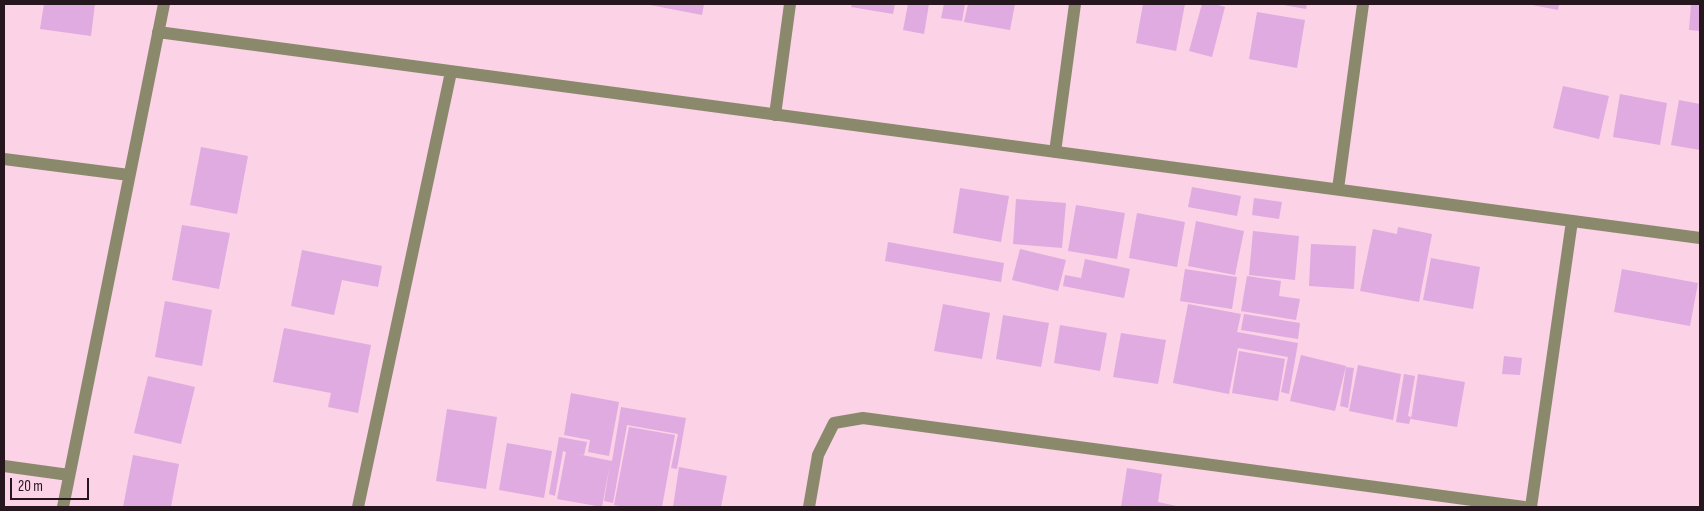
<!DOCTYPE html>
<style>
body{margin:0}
#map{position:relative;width:1704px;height:511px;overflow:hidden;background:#fbd2e6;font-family:"Sofia Sans Condensed",sans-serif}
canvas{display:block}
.frame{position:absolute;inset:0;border:5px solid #26171f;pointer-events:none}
.scale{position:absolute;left:10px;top:478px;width:79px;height:22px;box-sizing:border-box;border:2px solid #26171f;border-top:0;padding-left:6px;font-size:15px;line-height:18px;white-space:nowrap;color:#26171f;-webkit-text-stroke:4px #fbd2e6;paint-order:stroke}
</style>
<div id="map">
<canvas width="1704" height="511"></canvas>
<div class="frame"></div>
<div class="scale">20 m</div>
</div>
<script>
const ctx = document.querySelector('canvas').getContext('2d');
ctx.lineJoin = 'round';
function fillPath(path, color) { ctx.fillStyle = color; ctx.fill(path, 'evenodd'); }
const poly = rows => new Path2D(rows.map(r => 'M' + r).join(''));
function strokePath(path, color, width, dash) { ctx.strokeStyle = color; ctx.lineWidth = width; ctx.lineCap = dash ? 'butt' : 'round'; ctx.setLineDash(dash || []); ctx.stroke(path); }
fillPath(poly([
 [44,4,95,4,91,36,40,29],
 [651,4,704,4,702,15,650,5],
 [852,4,895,4,893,14,851,7],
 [908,4,929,4,924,34,903,30],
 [944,4,965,4,962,21,941,18],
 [968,4,1015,4,1010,30,964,22],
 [1143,4,1185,4,1176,51,1136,43],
 [1202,4,1215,4,1225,7,1212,57,1189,51],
 [1278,4,1307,4,1306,9],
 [1527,4,1559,4,1558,10],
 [1691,4,1700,4,1700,31,1689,30],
 [1257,12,1305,20,1297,68,1249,59],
 [1563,86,1609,96,1599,139,1553,128],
 [1620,94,1667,103,1660,145,1613,137],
 [1679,100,1700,104,1700,150,1671,145],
 [201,147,248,156,237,214,190,205],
 [1192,187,1241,196,1237,216,1188,207],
 [960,188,1009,196,1001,242,953,233],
 [1254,198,1282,202,1279,219,1252,215],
 [1016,199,1066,203,1062,248,1013,244],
 [1076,205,1125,213,1117,259,1068,251],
 [1137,213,1185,222,1177,267,1129,258],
 [1196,221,1244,231,1235,275,1188,266],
 [182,225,230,233,219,289,172,280],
 [1398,227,1432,234,1419,302,1360,291,1373,229,1397,234],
 [1253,231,1299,236,1295,280,1249,275],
 [888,242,1004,263,1001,282,885,261],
 [1311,244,1356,246,1354,289,1309,286],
 [1020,249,1066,260,1058,291,1012,280],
 [302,250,382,266,378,287,342,280,334,315,291,306],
 [1431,258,1480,267,1473,309,1423,300],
 [1085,259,1130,269,1124,298,1063,286,1065,275,1081,278],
 [1185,269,1237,277,1232,309,1180,301],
 [1622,269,1698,283,1690,326,1614,312],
 [1247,276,1281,281,1279,296,1300,299,1296,320,1241,311],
 [165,301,212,310,202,366,155,357],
 [943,304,990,313,982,359,934,351],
 [1188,304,1241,314,1237,332,1298,343,1289,394,1281,392,1288,357,1238,348,1229,394,1173,383],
 [1244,314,1300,323,1298,339,1241,330],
 [1003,315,1049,323,1041,367,996,359],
 [1060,325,1107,333,1100,371,1054,363],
 [284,328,371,345,358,413,328,407,331,393,273,382],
 [1121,333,1166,340,1158,384,1113,377],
 [1239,351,1285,359,1278,401,1232,393],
 [1301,355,1346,366,1335,411,1290,401],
 [1504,356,1522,358,1520,375,1502,374],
 [1358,365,1401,374,1393,420,1349,411],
 [1346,367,1354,368,1348,408,1340,406],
 [1404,374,1415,376,1408,416,1411,417,1409,424,1396,422],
 [1418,374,1465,382,1457,427,1411,419],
 [148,376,195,387,181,444,134,433],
 [571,393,619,402,609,456,588,452,590,440,564,435],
 [621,407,686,418,677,469,671,468,678,434,627,425,613,503,604,501,610,464,602,507,557,499,566,452,563,451,555,496,549,494,559,437,587,442,584,455,577,454,612,461],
 [447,409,497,417,486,489,436,481],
 [629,427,675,435,662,507,624,507,614,505],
 [507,443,552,451,544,498,499,490],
 [133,455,179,464,171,507,123,507],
 [679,467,727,476,721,507,673,507],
 [1127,468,1162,474,1158,502,1181,507,1121,507]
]), '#e0abe0');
strokePath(poly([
 [158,32,1700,238],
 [775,115,790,4],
 [1055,152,1075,4],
 [4,159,129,175],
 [1338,189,1363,4],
 [4,466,69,475],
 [63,507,164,4],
 [358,507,451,72],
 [809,507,818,455,834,423,863,418,1524,507],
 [1531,507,1572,221]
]), '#8a896c', 12);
</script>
